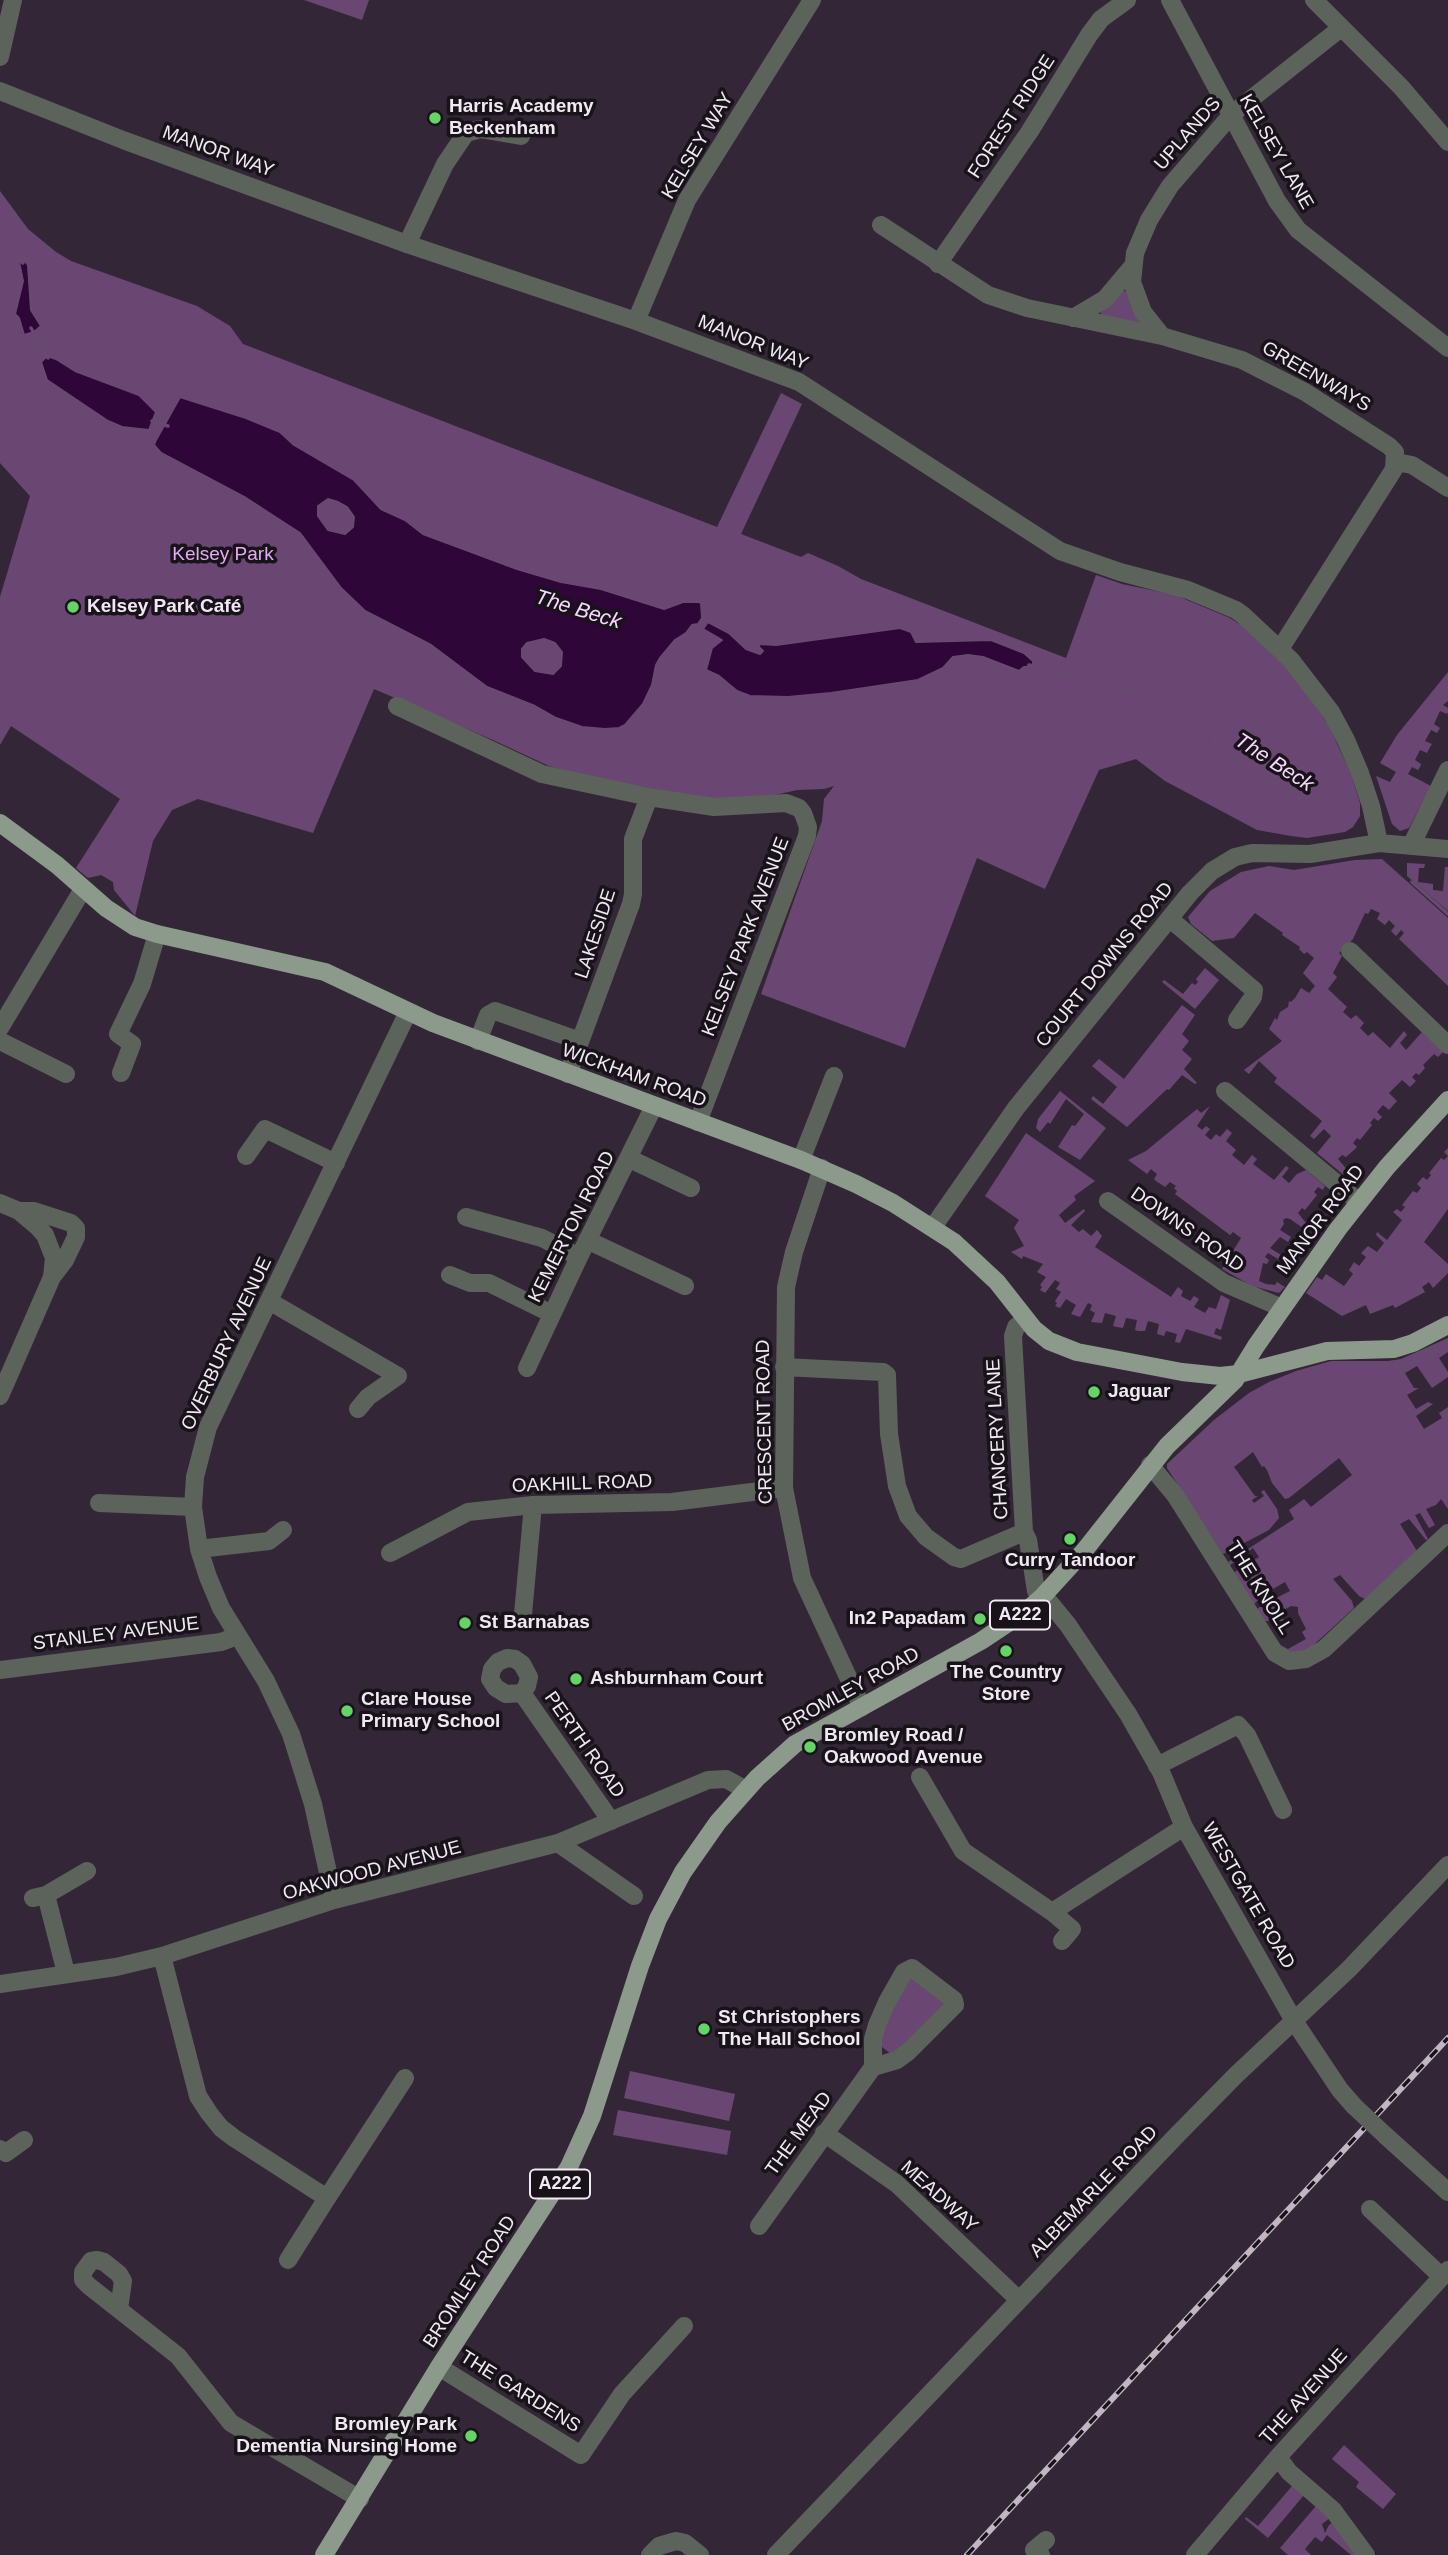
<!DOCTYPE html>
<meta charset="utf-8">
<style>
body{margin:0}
canvas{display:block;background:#332737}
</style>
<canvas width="1448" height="2555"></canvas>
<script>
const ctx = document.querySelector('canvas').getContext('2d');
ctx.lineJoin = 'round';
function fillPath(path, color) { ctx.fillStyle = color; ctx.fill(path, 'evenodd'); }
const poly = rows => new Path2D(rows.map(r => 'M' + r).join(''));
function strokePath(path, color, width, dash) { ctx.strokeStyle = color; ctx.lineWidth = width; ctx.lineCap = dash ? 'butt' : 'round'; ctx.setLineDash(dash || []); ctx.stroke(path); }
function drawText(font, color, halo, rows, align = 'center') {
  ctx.font = font + ' Arial,sans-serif'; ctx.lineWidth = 7; ctx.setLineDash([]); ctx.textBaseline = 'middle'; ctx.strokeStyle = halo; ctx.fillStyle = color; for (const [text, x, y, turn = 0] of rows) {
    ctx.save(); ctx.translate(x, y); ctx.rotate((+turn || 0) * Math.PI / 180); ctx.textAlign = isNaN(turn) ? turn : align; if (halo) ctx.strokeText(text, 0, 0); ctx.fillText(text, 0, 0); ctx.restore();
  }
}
fillPath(poly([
 [304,0,369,0,362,20],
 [0,191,28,229,56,252,71,261,197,306,230,326,243,344,717,527,781,393,802,404,741,534,801,557,808,553,838,566,861,579,1066,658,1096,575,1122,584,1175,595,1230,618,1243,626,1287,668,1318,708,1331,730,1351,774,1360,803,1360,816,1353,827,1345,832,1307,838,1291,836,1257,830,1165,781,1136,759,1099,770,1045,889,977,858,905,1048,761,994,822,821,824,799,834,786,824,789,797,790,762,798,713,799,597,779,549,766,493,740,374,689,313,833,198,799,172,810,153,841,135,916,114,890,113,882,101,875,88,878,76,868,120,799,11,726,0,745,0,597,30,496,0,463],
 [1123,290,1128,293,1140,319,1138,323,1101,315,1100,310],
 [1448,672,1448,701,1443,705,1448,708,1448,712,1447,714,1440,711,1434,724,1440,728,1437,733,1431,730,1425,741,1432,744,1430,747,1427,753,1420,750,1415,760,1421,764,1420,767,1418,770,1412,767,1408,774,1431,786,1409,828,1400,831,1392,824,1376,776,1390,782,1396,772,1380,763,1397,735],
 [1382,859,1448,918,1448,986,1399,939,1404,933,1401,930,1396,936,1391,931,1395,926,1389,920,1385,925,1377,919,1380,913,1371,909,1368,914,1365,913,1353,939,1339,953,1342,956,1333,973,1337,977,1328,989,1347,1007,1343,1012,1351,1019,1356,1015,1364,1023,1360,1028,1368,1036,1373,1032,1390,1048,1404,1031,1407,1035,1400,1043,1406,1050,1422,1032,1443,1052,1438,1057,1434,1054,1423,1065,1425,1068,1419,1075,1416,1073,1412,1077,1416,1081,1410,1087,1402,1080,1389,1093,1397,1101,1389,1110,1383,1105,1377,1112,1382,1117,1378,1121,1374,1118,1370,1123,1372,1125,1360,1140,1357,1138,1353,1143,1357,1147,1355,1149,1346,1157,1342,1155,1338,1159,1349,1172,1345,1176,1317,1153,1331,1136,1324,1129,1314,1139,1310,1136,1322,1121,1274,1082,1277,1078,1259,1061,1249,1074,1244,1070,1282,1041,1269,1029,1275,1018,1277,1020,1280,1012,1288,1007,1289,1001,1291,1002,1295,998,1301,988,1309,993,1315,986,1303,973,1314,958,1307,952,1304,954,1299,949,1300,947,1282,935,1283,933,1255,913,1234,938,1212,941,1191,924,1188,917,1210,891,1241,872,1269,866,1294,870,1355,860],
 [1407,863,1425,864,1424,868,1419,868,1418,882,1433,884,1433,890,1443,891,1445,867,1448,867,1448,911,1407,876],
 [1205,968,1219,980,1195,1009,1162,982,1164,980,1183,994,1192,983,1195,985,1198,982,1196,979],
 [1182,1005,1195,1015,1182,1034,1189,1041,1182,1050,1192,1059,1184,1069,1197,1083,1195,1084,1182,1075,1169,1090,1167,1089,1127,1127,1091,1099,1093,1096,1103,1104,1117,1087,1092,1066,1099,1059,1124,1079],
 [1060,1091,1106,1128,1080,1160,1058,1147,1072,1125,1075,1126,1084,1114,1066,1099,1050,1124,1048,1122,1040,1132,1036,1128,1038,1119],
 [1210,1106,1197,1126,1202,1130,1206,1126,1210,1129,1205,1135,1211,1140,1216,1134,1220,1137,1227,1129,1232,1133,1226,1141,1236,1150,1232,1155,1244,1165,1252,1155,1257,1159,1253,1164,1274,1180,1286,1166,1289,1168,1282,1177,1289,1183,1297,1174,1306,1170,1325,1186,1323,1190,1318,1187,1314,1192,1317,1195,1305,1210,1302,1208,1298,1213,1306,1223,1303,1228,1290,1219,1286,1218,1283,1220,1284,1224,1280,1230,1291,1237,1288,1242,1280,1237,1270,1248,1281,1255,1278,1259,1268,1253,1265,1257,1269,1260,1267,1264,1263,1263,1259,1281,1266,1284,1275,1285,1277,1282,1285,1287,1279,1293,1252,1286,1222,1269,1241,1238,1233,1232,1230,1235,1175,1194,1177,1191,1174,1188,1176,1186,1170,1182,1165,1187,1156,1181,1154,1179,1157,1174,1151,1169,1147,1174,1128,1160,1146,1151,1197,1109,1201,1113],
 [1026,1133,1095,1181,1074,1196,1076,1200,1059,1215,1065,1223,1084,1209,1085,1211,1071,1225,1079,1232,1083,1229,1091,1236,1097,1230,1102,1236,1095,1247,1171,1297,1178,1287,1183,1291,1181,1296,1190,1301,1194,1296,1199,1299,1194,1307,1205,1313,1209,1307,1216,1309,1221,1295,1230,1300,1221,1330,1216,1328,1214,1334,1222,1337,1221,1340,1186,1329,1180,1343,1175,1342,1177,1334,1166,1331,1164,1336,1157,1334,1159,1324,1148,1321,1145,1331,1138,1331,1135,1330,1137,1320,1126,1318,1123,1328,1117,1327,1113,1326,1116,1316,1105,1313,1102,1323,1091,1322,1095,1313,1090,1310,1092,1305,1088,1303,1080,1317,1071,1314,1076,1305,1066,1299,1060,1308,1055,1306,1057,1303,1055,1301,1061,1292,1056,1289,1060,1283,1055,1280,1045,1293,1040,1290,1042,1287,1040,1285,1046,1277,1037,1272,1043,1264,1023,1256,1022,1259,1011,1252,1024,1246,1014,1228,1019,1220,985,1196],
 [1448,1148,1448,1209,1424,1242,1448,1264,1448,1273,1433,1288,1429,1282,1422,1287,1425,1292,1395,1308,1393,1305,1370,1314,1366,1305,1342,1316,1306,1293,1317,1277,1322,1280,1326,1274,1344,1286,1353,1274,1349,1270,1351,1267,1354,1262,1359,1266,1366,1257,1361,1253,1368,1246,1377,1252,1384,1243,1376,1235,1377,1232,1387,1240,1402,1220,1393,1212,1397,1209,1401,1212,1405,1207,1402,1205,1413,1191,1417,1193,1421,1188,1417,1184,1423,1177,1427,1180,1431,1175,1429,1173,1441,1158,1444,1160,1448,1156,1444,1152],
 [1448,1338,1448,1352,1439,1358,1448,1372,1448,1377,1432,1388,1417,1366,1405,1373,1414,1388,1419,1388,1407,1395,1416,1409,1428,1402,1433,1404,1416,1416,1424,1429,1442,1418,1439,1413,1448,1407,1448,1509,1441,1499,1436,1505,1426,1509,1435,1525,1429,1528,1420,1513,1415,1515,1428,1539,1426,1540,1409,1519,1400,1524,1417,1551,1365,1599,1359,1596,1340,1575,1333,1579,1352,1601,1354,1608,1307,1651,1289,1653,1277,1643,1288,1649,1306,1639,1302,1632,1306,1629,1298,1613,1298,1607,1291,1606,1284,1610,1281,1615,1284,1621,1263,1621,1256,1610,1264,1604,1290,1591,1285,1582,1264,1594,1253,1605,1233,1573,1259,1557,1253,1548,1229,1566,1228,1562,1294,1519,1289,1510,1304,1499,1311,1507,1352,1475,1339,1458,1289,1498,1285,1499,1272,1483,1267,1470,1264,1466,1262,1467,1253,1452,1234,1467,1255,1496,1258,1496,1252,1500,1254,1503,1264,1496,1261,1492,1264,1490,1277,1509,1279,1518,1269,1530,1223,1554,1167,1468,1167,1464,1214,1420,1249,1393,1269,1382,1296,1371,1331,1361,1388,1361,1401,1359],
 [911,1977,947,2001,903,2052,891,2054,882,2047,881,2036,905,1981],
 [630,2071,735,2094,729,2121,624,2098],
 [618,2110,731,2131,727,2155,613,2135],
 [1344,2445,1396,2494,1383,2509,1356,2487,1359,2482,1332,2459],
 [1292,2486,1304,2495,1268,2538,1245,2519,1246,2517,1258,2526],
 [1316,2506,1330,2518,1322,2524,1325,2533,1329,2525,1332,2523,1356,2555,1351,2555,1327,2535,1322,2542,1315,2537,1305,2549,1311,2555,1288,2555,1280,2548]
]), '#694772');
const water = poly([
 [25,261,28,265,31,310,41,326,34,332,24,335,19,318,15,314,23,281,19,262,25,261],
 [47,356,56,359,75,371,139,395,156,412,149,430,122,427,108,421,47,380,41,362,47,356],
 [180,397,246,418,280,432,294,445,354,480,381,509,405,520,423,534,517,569,561,582,601,589,661,608,664,609,683,602,699,602,701,603,702,618,698,624,692,625,686,633,675,640,660,658,656,665,652,685,643,704,625,725,619,728,605,729,582,727,556,718,535,706,487,687,431,645,365,611,341,588,300,533,246,498,161,453,154,445,156,440,180,397],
 [328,499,338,502,347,507,354,517,353,527,345,534,328,530,318,516,318,506,328,499],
 [544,639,555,643,562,652,561,666,553,674,535,671,522,657,522,649,527,643,544,639],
 [708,622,729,633,746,649,760,654,763,651,759,647,759,644,776,645,900,628,911,632,916,642,991,640,1024,653,1033,661,1033,666,1024,667,1019,671,983,657,968,655,953,657,943,668,918,680,831,693,788,697,750,696,737,691,719,676,706,670,712,648,722,640,703,629,708,622]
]);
fillPath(water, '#2e0638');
strokePath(water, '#684a70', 2);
strokePath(poly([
 [0,245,23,263],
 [31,328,48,358],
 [152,421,168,426],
 [1029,665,1119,686,1155,697,1178,711,1195,728,1213,731,1216,748,1222,753,1247,763,1265,778,1345,825],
 [1412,882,1448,914]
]), '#684a70', 3.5);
strokePath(poly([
 [1170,0,1277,201,1298,230,1448,348],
 [1314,0,1401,87,1448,142],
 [0,57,13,0],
 [0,91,123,140,407,244,636,321,799,382,1060,551,1120,572,1188,590,1236,610,1243,615,1291,660,1331,712,1346,740,1360,773,1371,806,1379,843],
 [881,225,988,295,1027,308,1162,336,1242,360,1305,392,1389,446,1395,452,1394,469,1280,649],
 [407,244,445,164,466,133,480,129,521,136],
 [938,264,1030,131,1089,35,1101,19,1127,0],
 [1073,318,1105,299,1132,267],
 [636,321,687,200,812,0],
 [1162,336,1143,312,1132,282,1135,253,1149,220,1170,186,1232,114,1341,28],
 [1396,462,1412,465,1448,488],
 [397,706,542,774,649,797,714,807,786,803,799,808,803,813,808,827,807,836,698,1122],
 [1411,846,1448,770],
 [1170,919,1254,990,1253,997,1237,1020],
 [1350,951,1448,1045],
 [0,1028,83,889],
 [0,1041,66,1074],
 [478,1041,488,1015,495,1011,580,1041],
 [121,1073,132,1044,118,1034,142,984,157,934],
 [568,1074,631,904,633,894,633,839,649,797],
 [1225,1091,1359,1202],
 [246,1156,265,1129,336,1163],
 [630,1159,691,1188],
 [801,1160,834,1076],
 [822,1168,794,1252,786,1287,784,1488,802,1578,862,1707],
 [1108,1201,1224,1283,1282,1308],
 [0,1203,19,1211,38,1227,45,1235,54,1258,52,1277,0,1396],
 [20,1211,34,1211,71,1223,76,1228,76,1237,65,1260,52,1277],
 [466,1217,542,1238,579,1257],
 [933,1227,1016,1108,1190,893,1212,871,1235,857,1252,853,1310,854,1379,843,1448,849],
 [587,1240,685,1286],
 [450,1275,470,1283,489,1283,552,1314],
 [269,1301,398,1376,368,1397,358,1409],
 [1025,1319,1016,1327,1013,1336,1024,1532,1028,1540,1036,1591,1050,1603,1068,1625,1128,1714,1161,1772,1184,1827,1294,2021,1340,2090,1354,2106],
 [784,1367,883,1372,887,1375,889,1434,897,1486,908,1516,926,1537,954,1557,961,1559,1024,1532],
 [527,1368,579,1257,654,1106],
 [1150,1465,1175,1495,1275,1653,1289,1661,1306,1659,1324,1649,1448,1533],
 [99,1503,193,1507],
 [199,1549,269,1541,283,1530],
 [390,1553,468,1512,533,1505,672,1502,784,1488],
 [523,1614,533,1505],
 [0,1670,221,1642,237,1636],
 [522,1693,527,1686,529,1677,522,1664,515,1659,507,1658,498,1662,492,1669,490,1679,496,1688,506,1694,522,1693,611,1821],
 [1157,1766,1238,1725,1247,1735,1283,1810],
 [920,1777,963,1851,1052,1912,1184,1827],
 [558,1843,634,1896],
 [46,1895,66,1973],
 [33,1898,46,1895,87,1871],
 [334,1900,313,1804,291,1734,266,1681,221,1608,208,1577,199,1549,193,1507,195,1477,208,1427,408,1012],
 [1052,1912,1072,1929,1062,1941],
 [162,1956,198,2096,209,2113,221,2128,234,2138,327,2198,405,2078],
 [912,1968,954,2000,955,2005,908,2052,897,2060,873,2067,873,2039,877,2025,887,2002,904,1972,912,1968],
 [0,1984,116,1967,162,1956,334,1900,558,1843,708,1780,726,1779,746,1790],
 [824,2133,897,2184,1019,2300],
 [1386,2136,1448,2192],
 [0,2149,6,2153,24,2140],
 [1370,2209,1442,2277],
 [759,2226,873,2067],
 [288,2260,327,2198],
 [119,2309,123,2281,119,2274,104,2262,97,2260,91,2261,83,2272,83,2280,89,2286,178,2356,231,2423,360,2499],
 [439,2367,581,2455,622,2394,684,2326],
 [1278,2457,1289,2472,1333,2510,1366,2555],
 [650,2555,659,2546,676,2541,685,2543,700,2555],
 [776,2555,1177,2135,1236,2075,1349,1969,1448,1865],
 [1041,2555,1034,2550,1046,2540],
 [1195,2555,1278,2457,1448,2270]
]), '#5c635b', 18);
strokePath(poly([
 [0,823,57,865,106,908,135,927,157,934,325,972,433,1023,801,1160,856,1184,893,1203,954,1242,997,1282,1034,1329,1049,1341,1077,1352,1182,1372,1220,1376,1239,1374,1327,1351,1394,1349,1413,1343,1448,1325],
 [324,2555,439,2367,569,2167,592,2116,640,1966,658,1919,683,1872,718,1822,757,1778,795,1744,981,1641,1026,1611,1042,1597,1084,1551,1167,1446,1235,1380,1256,1346,1338,1229,1387,1167,1448,1100]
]), '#8b9a8a', 18);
const rail = poly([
 [967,2555,1448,2038]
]);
strokePath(rail, '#c0b7c3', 6);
strokePath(rail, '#181219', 3.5, [10]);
strokePath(poly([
 [1354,2106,1386,2136]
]), '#5c635b', 18);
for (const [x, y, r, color] of [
 [435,118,7,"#65d467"],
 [73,607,7,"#65d467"],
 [1094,1392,7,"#65d467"],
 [1070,1539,7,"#65d467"],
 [980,1619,7,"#65d467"],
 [465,1623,7,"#65d467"],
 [1006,1651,7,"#65d467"],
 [576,1679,7,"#65d467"],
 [347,1711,7,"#65d467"],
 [810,1747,7,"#65d467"],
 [704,2029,7,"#65d467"],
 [471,2436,7,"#65d467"]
]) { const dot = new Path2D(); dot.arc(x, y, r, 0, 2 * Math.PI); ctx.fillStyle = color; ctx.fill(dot); strokePath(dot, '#181219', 2.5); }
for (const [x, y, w] of [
 [1020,1615,60],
 [560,2184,60]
]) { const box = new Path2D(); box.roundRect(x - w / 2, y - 14.5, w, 29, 5); ctx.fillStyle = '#181219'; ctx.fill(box); strokePath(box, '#f0e8f3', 2); }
drawText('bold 18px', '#f0e8f3', null, [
 ["A222",1020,1615],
 ["A222",560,2184]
]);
drawText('bold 19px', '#f0e8f3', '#181219', [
 ["Harris Academy",449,107],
 ["Beckenham",449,129],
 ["Kelsey Park Café",87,607],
 ["Jaguar",1108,1392],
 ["Curry Tandoor",1070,1561,"center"],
 ["In2 Papadam",966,1619,"right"],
 ["St Barnabas",479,1623],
 ["The Country",1006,1673,"center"],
 ["Store",1006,1695,"center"],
 ["Ashburnham Court",590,1679],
 ["Clare House",361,1700],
 ["Primary School",361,1722],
 ["Bromley Road /",824,1736],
 ["Oakwood Avenue",824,1758],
 ["St Christophers",718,2018],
 ["The Hall School",718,2040],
 ["Bromley Park",457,2425,"right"],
 ["Dementia Nursing Home",457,2447,"right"]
], 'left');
drawText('19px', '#f0e8f3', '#181219', [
 ["FOREST RIDGE",1012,117,-57],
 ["UPLANDS",1188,134,-49],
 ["KELSEY WAY",698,146,-59],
 ["MANOR WAY",218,152,20],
 ["KELSEY LANE",1276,152,60],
 ["MANOR WAY",753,343,22],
 ["GREENWAYS",1316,377,30],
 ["LAKESIDE",596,934,-72],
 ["KELSEY PARK AVENUE",746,937,-69],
 ["COURT DOWNS ROAD",1105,965,-51],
 ["WICKHAM ROAD",634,1076,20],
 ["MANOR ROAD",1321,1220,-53],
 ["KEMERTON ROAD",572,1227,-63],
 ["DOWNS ROAD",1187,1230,35],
 ["OVERBURY AVENUE",227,1344,-65],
 ["CRESCENT ROAD",765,1422,-91],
 ["CHANCERY LANE",998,1439,-93],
 ["OAKHILL ROAD",582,1484,-2],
 ["THE KNOLL",1259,1588,58],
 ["STANLEY AVENUE",116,1634,-7],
 ["BROMLEY ROAD",851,1690,-29],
 ["PERTH ROAD",584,1745,55],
 ["OAKWOOD AVENUE",372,1871,-15],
 ["WESTGATE ROAD",1248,1896,60],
 ["THE MEAD",799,2134,-54],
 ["ALBEMARLE ROAD",1094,2192,-46],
 ["MEADWAY",939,2197,42],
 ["BROMLEY ROAD",470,2282,-57],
 ["THE GARDENS",520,2392,32],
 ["THE AVENUE",1304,2397,-48]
]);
drawText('19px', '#e4aaf5', '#181219', [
 ["Kelsey Park",223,555]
]);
drawText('italic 21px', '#f6d8ff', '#181219', [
 ["The Beck",578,610,17],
 ["The Beck",1274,763,33]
]);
</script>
